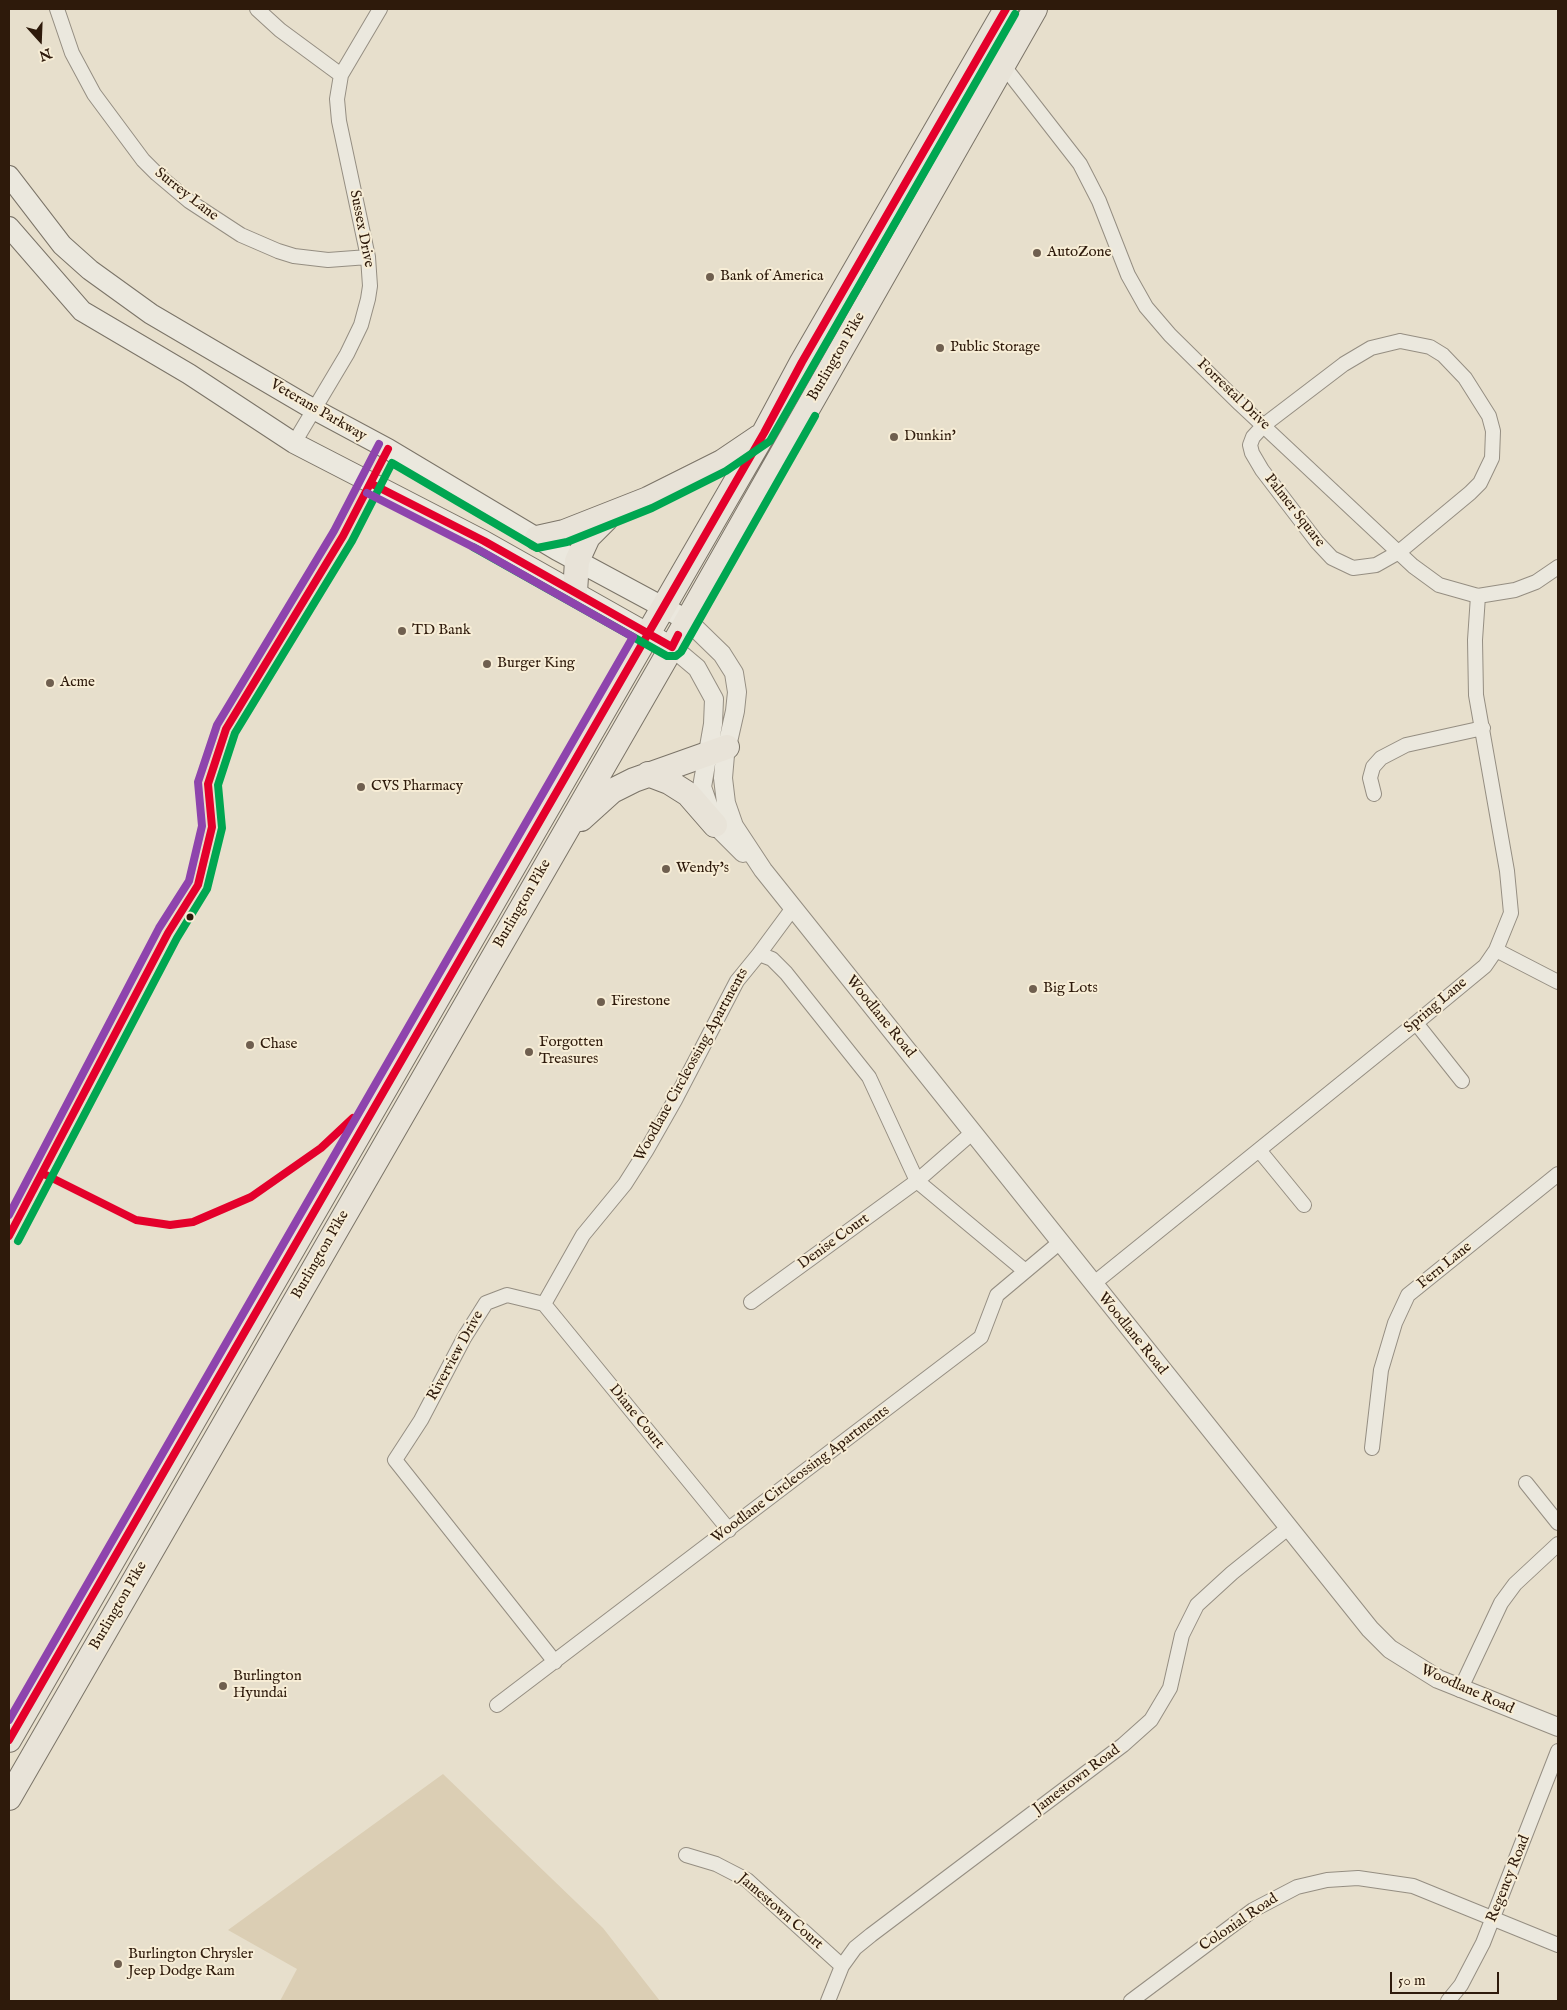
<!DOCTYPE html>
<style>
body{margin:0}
#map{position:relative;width:1567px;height:2010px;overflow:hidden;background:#e7dfcc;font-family:"IM FELL English",serif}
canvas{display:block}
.frame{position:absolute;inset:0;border:10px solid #2e1a0b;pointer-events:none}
.north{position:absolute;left:15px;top:15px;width:50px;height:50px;-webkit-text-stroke:4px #f7edd6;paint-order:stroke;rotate:160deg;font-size:14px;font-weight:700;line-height:20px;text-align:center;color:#2e1a0b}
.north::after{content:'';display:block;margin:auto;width:18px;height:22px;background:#2e1a0b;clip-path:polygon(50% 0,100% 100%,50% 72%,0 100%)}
.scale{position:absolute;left:1390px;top:1972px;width:109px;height:22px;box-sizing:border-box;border:2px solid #2e1a0b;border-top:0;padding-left:6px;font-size:15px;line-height:18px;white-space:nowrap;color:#2e1a0b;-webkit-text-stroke:4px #f7edd6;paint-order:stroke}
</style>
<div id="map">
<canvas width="1567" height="2010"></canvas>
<div class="frame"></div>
<div class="north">N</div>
<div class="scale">50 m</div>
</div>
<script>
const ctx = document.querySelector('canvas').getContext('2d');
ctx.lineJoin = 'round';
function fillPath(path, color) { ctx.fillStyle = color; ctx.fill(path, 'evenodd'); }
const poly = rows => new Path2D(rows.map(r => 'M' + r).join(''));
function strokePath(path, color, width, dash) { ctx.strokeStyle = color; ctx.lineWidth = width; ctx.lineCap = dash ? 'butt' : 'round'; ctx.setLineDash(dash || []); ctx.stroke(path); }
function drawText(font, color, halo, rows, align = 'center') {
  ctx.font = font + ' "IM FELL English",serif'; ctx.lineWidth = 4; ctx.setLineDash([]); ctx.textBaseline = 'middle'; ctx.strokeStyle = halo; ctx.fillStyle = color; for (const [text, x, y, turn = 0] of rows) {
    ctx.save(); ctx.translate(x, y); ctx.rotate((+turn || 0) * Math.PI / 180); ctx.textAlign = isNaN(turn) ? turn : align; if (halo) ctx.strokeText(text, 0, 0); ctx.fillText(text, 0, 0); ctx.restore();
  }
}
fillPath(poly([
 [443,1774,603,1928,660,2001,280,2001,297,1969,228,1930]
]), '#dbceb4');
const minor = poly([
 [57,9,72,53,94,94,143,160,157,174,189,201,241,235,278,251,294,256,328,260,368,257],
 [257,9,280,30,341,75],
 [1003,65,1080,164,1099,201,1128,275,1146,307,1170,335,1240,404,1413,566,1439,585,1478,596,1515,590,1536,582,1558,567],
 [1400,341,1430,347,1443,355,1465,378,1489,416,1493,431,1492,458,1480,483,1470,493,1399,552,1376,565,1353,568,1332,558,1317,542,1262,470,1252,453,1250,445,1253,437,1264,425,1344,364,1371,348,1400,341],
 [294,443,347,354,361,325,368,299,370,286,368,257,339,121,337,99,341,75,380,9],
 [1374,794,1370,778,1373,767,1381,758,1406,745,1483,728],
 [1496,950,1558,982],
 [759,954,793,908],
 [1416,1023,1462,1081],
 [1259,1150,1304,1205],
 [1093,1284,1416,1023,1485,966,1496,950,1511,913,1507,871,1476,695,1475,640,1478,596],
 [751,1302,917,1181,972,1133],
 [544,1304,583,1235,625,1184,646,1151,675,1100,737,981,759,954,772,959,786,973,869,1077,917,1181,1024,1270],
 [544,1304,507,1295,486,1303,464,1338,421,1420,395,1460,555,1662],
 [544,1304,729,1530],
 [1372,1448,1381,1370,1395,1323,1408,1295,1558,1174],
 [1526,1483,1558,1523],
 [1460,1690,1501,1603,1515,1584,1558,1544],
 [497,1705,981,1337,997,1295,1059,1243],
 [686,1855,716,1864,747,1880,842,1966],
 [828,2001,842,1966,855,1948,871,1935,1123,1745,1151,1720,1170,1688,1182,1635,1197,1605,1232,1573,1288,1528],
 [1131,2001,1253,1910,1297,1887,1327,1880,1358,1878,1413,1886,1558,1945],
 [1448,2001,1461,1985,1483,1943,1558,1751]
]);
const tertiary = poly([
 [687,620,722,654,734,673,737,692,735,711,725,755,723,778,726,803,734,826,763,870,1370,1629,1390,1649,1438,1679,1558,1727],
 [672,647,697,668,714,699,713,724,702,787,715,825,743,853]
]);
const secondary = poly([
 [9,176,62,245,90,270,151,314,306,405,388,449,557,550,687,620],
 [9,227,82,311,189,374,294,443,484,541,672,647]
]);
const trunk = poly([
 [537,538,564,532,648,499,722,462,759,437],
 [575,592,577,561,588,537,606,519],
 [648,774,669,782,688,794,715,825],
 [581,819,612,791,634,780,727,747],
 [9,1740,764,433,802,362,1006,9],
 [9,1798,672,647,1035,9]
]);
strokePath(minor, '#958e82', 16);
strokePath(tertiary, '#958e82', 20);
strokePath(secondary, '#7b7468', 22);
strokePath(trunk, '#7b7468', 26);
strokePath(minor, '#ebe8de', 14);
strokePath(tertiary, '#ebe8de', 18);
strokePath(secondary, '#ebe8de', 20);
strokePath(trunk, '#e8e3d8', 24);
strokePath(poly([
 [372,484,484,541,672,647,678,635],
 [42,1173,136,1220,170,1225,193,1222,251,1197,321,1148,353,1118],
 [9,1236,168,933,198,885,212,827,208,784,226,729,343,536,388,449],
 [9,1740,764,433,802,362,1006,9]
]), '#e4002b', 8);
strokePath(poly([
 [473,547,667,656,676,656,681,652,815,416],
 [18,1241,177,938,207,889,222,828,218,785,235,733,352,541,392,463,537,548,567,542,652,508,726,471,770,441,1015,14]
]), '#00a651', 8);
strokePath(poly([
 [9,1215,159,928,189,881,202,826,198,782,217,725,334,531,379,444],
 [9,1720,633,637,479,550,367,493]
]), '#8e44ad', 8);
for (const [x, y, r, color] of [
 [1037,253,5,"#6f5f4f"],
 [710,277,5,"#6f5f4f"],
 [940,348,5,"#6f5f4f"],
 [894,437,5,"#6f5f4f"],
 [402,631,5,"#6f5f4f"],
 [487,664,5,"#6f5f4f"],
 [50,683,5,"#6f5f4f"],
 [361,787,5,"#6f5f4f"],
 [666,869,5,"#6f5f4f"],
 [190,917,4.5,"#2e1a0b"],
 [1033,989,5,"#6f5f4f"],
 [601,1002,5,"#6f5f4f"],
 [250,1045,5,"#6f5f4f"],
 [529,1052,5,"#6f5f4f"],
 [223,1686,5,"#6f5f4f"],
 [118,1964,5,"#6f5f4f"]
]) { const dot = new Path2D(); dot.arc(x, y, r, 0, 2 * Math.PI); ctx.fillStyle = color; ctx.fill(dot); strokePath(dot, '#f7edd6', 2); }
drawText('15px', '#2e1a0b', '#f7edd6', [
 ["Surrey Lane",186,195,38],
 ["Sussex Drive",361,229,79],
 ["Burlington Pike",837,357,-60],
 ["Forrestal Drive",1233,395,44],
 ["Veterans Parkway",318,411,30],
 ["Palmer Square",1294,511,52],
 ["Burlington Pike",523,904,-60],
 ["Spring Lane",1436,1006,-40],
 ["Woodlane Road",880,1017,51],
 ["Woodlane Circleossing Apartments",692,1065,-61],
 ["Denise Court",834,1242,-36],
 ["Burlington Pike",321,1255,-60],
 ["Fern Lane",1445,1266,-39],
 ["Woodlane Road",1132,1334,51],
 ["Riverview Drive",456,1356,-61],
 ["Diane Court",636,1417,51],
 ["Woodlane Circleossing Apartments",801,1475,-37],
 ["Burlington Pike",119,1606,-60],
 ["Woodlane Road",1467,1690,24],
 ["Jamestown Road",1077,1780,-37],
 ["Regency Road",1509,1879,-68],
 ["Jamestown Court",780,1912,41],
 ["Colonial Road",1239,1923,-34]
]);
drawText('15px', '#2e1a0b', '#f7edd6', [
 ["AutoZone",1047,253],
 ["Bank of America",720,277],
 ["Public Storage",950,348],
 ["Dunkin'",904,437],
 ["TD Bank",412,631],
 ["Burger King",497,664],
 ["Acme",60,683],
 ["CVS Pharmacy",371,787],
 ["Wendy's",676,869],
 ["Big Lots",1043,989],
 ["Firestone",611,1002],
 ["Forgotten",539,1043],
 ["Treasures",539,1060],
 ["Chase",260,1045],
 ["Burlington",233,1677],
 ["Hyundai",233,1694],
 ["Burlington Chrysler",128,1955],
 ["Jeep Dodge Ram",128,1972]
], 'left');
</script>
